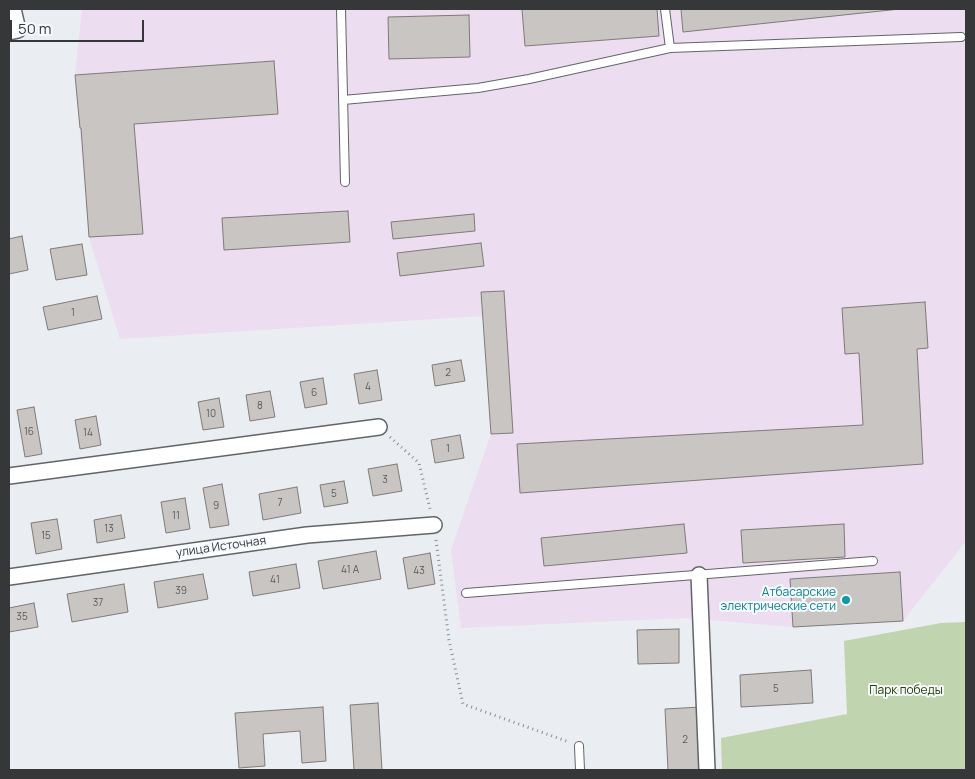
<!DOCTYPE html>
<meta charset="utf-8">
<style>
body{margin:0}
#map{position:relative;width:975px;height:779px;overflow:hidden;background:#eaedf1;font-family:Manrope,sans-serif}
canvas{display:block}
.frame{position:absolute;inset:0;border:10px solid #363739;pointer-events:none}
.scale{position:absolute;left:10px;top:20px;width:134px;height:22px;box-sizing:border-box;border:2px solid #363739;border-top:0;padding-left:6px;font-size:15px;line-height:18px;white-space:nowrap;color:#363739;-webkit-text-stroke:4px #f7fafe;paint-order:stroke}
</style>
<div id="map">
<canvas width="975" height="779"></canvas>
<div class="frame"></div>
<div class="scale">50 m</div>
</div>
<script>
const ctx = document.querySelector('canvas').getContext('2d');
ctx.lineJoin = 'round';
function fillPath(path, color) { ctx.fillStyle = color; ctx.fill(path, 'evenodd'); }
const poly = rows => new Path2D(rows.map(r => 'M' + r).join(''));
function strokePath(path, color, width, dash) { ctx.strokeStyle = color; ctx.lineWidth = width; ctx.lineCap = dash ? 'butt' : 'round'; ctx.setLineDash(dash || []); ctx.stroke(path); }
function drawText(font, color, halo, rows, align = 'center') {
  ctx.font = font + ' Manrope,sans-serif'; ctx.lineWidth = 4; ctx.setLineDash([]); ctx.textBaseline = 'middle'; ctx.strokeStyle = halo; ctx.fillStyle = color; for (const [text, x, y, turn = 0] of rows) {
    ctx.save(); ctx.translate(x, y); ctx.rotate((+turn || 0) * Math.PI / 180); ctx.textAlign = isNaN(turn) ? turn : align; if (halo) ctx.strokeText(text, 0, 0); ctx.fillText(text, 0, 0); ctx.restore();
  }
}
fillPath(poly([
 [82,9,966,9,966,541,903,621,793,627,686,618,461,628,451,550,491,434,483,316,120,339,89,237,75,75]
]), '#ecddf0');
fillPath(poly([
 [966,622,966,770,722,770,721,738,847,714,844,641,941,623]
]), '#c0d4af');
const building = poly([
 [522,9,657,9,659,36,525,46,522,9],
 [681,9,900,9,683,32,681,9],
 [469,15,470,57,389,59,388,17,469,15],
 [274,61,278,114,134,124,143,234,89,237,81,128,80,128,75,75,274,61],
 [348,211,350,242,224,250,222,218,348,211],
 [474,214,475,231,393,239,391,222,474,214],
 [22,236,28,270,9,274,9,239,22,236],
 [481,243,484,266,400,276,397,253,481,243],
 [82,244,87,275,56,280,50,249,82,244],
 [504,291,513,433,491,434,481,292,504,291],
 [97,296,102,319,48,330,43,307,97,296],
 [925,302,928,348,917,349,923,464,520,493,517,444,863,425,859,353,845,354,842,308,925,302],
 [461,360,465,381,435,386,432,365,461,360],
 [377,370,382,400,359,404,354,374,377,370],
 [323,378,327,404,305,408,300,382,323,378],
 [270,391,275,417,250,421,246,395,270,391],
 [219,398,224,427,203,430,198,402,219,398],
 [34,407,42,454,25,457,17,410,34,407],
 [96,416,101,445,80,449,75,420,96,416],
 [460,435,464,458,435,463,431,440,460,435],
 [397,464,402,491,373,496,368,469,397,464],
 [344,481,348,503,324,507,320,485,344,481],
 [222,484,229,525,210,528,203,488,222,484],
 [297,487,301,513,263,520,259,494,297,487],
 [185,498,190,529,166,533,161,502,185,498],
 [121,515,125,538,97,543,94,520,121,515],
 [57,519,62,549,36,554,31,523,57,519],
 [684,524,687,553,544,566,541,538,684,524],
 [844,524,845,557,743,563,741,530,844,524],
 [376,551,381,579,323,589,318,561,376,551],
 [430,553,435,584,408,589,403,558,430,553],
 [296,564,300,588,253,596,249,572,296,564],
 [900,572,903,621,793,627,790,579,900,572],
 [203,574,208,599,158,608,154,582,203,574],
 [124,584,128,612,72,622,67,594,124,584],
 [34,603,38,627,9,632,9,608,34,603],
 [679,629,679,663,638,664,637,630,679,629],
 [811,670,813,703,741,707,740,675,811,670],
 [378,703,382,770,354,770,350,705,378,703],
 [323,707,326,761,302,763,300,731,263,734,265,766,239,768,235,713,323,707],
 [701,707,704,770,668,770,665,709,701,707]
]);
fillPath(building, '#c9c5c2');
strokePath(building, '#7f7b78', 1);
const service = poly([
 [341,9,345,182],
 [665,9,670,48],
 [343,100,478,88,529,79,670,48,961,37],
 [466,593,873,561],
 [579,746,580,770]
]);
const minor = poly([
 [9,32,18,30,13,9],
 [9,476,379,427],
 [699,575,707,770],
 [9,577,307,535,434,525]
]);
strokePath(service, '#626568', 10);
strokePath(minor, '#626568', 18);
strokePath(poly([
 [390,437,419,463,430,509],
 [436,540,449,640,463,704,569,742]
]), '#8b8d90', 3, [1, 4]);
strokePath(service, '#fff', 8);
strokePath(minor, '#fff', 15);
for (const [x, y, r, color] of [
 [846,600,5,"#0f9aa8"]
]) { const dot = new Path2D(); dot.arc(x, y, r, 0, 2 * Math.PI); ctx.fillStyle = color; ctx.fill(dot); strokePath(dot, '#f7fafe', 2); }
drawText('10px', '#5b5a5b', null, [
 ["1",73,313],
 ["2",448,373],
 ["4",368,387],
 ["6",314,393],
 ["8",260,406],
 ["10",211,414],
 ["16",29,432],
 ["14",88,433],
 ["1",448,449],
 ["3",385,480],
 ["5",334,494],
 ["7",280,503],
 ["9",216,506],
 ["11",176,516],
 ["13",109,529],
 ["15",46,536],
 ["41 А",350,570],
 ["43",419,571],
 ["41",275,580],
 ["39",181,591],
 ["37",98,603],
 ["35",22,617],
 ["5",776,689],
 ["2",685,740]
]);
drawText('12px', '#363739', '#f7fafe', [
 ["улица Источная",221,547,-8]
]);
drawText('12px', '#0d838f', '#f7fafe', [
 ["Атбасарские",836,593],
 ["электрические сети",836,607]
], 'right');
drawText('12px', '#284003', '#f7fafe', [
 ["Парк победы",906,691]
]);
</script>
